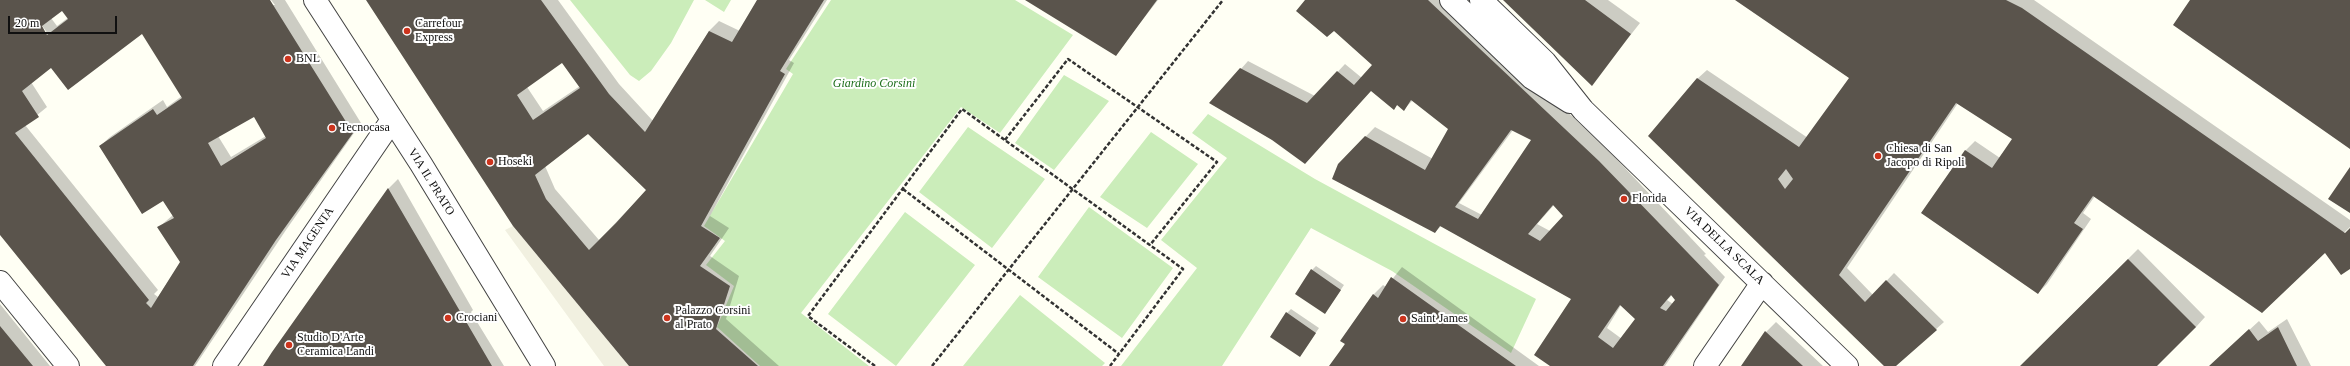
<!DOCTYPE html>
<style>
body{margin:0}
#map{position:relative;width:2350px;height:366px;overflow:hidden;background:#fffff4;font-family:"Times New Roman",serif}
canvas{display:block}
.scale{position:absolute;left:8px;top:16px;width:109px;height:18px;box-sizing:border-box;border:2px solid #101010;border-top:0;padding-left:5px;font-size:12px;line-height:14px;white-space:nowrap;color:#101010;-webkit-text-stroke:3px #fff;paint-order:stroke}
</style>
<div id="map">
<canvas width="2350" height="366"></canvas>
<div class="scale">20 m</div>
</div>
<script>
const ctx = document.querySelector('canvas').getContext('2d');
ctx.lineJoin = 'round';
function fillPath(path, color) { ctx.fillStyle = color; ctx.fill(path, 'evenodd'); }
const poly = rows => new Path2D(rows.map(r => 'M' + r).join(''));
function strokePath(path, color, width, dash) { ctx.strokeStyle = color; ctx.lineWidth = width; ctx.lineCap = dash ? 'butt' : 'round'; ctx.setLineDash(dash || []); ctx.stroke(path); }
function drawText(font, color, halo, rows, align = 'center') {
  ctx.font = font + ' "Times New Roman",serif'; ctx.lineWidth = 4; ctx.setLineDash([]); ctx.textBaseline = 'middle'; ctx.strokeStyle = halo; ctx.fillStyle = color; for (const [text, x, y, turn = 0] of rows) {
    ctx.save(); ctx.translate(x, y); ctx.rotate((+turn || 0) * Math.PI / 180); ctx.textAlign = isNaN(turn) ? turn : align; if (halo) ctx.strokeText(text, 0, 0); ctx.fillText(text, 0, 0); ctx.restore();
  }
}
fillPath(poly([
 [570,0,694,0,671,43,651,71,639,81,630,75],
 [705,0,731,0,724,12],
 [831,0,1015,0,1073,35,1000,133,961,107,801,313,869,366,760,366,717,327,734,286,706,265,725,241,704,226,793,74,786,69],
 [1064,75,1109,101,1054,170,1015,143],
 [1208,114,1315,179,1536,299,1511,353,1392,271,1311,228,1222,366,1121,366,1197,268,1161,240,1227,158,1192,133],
 [968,127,1045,179,992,248,919,192],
 [1151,132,1198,164,1147,228,1100,197],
 [1089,207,1173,268,1122,338,1038,277],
 [905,212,975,265,896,366,828,314],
 [1020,295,1105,363,1102,366,963,366]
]), '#cbedba');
fillPath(poly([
 [513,226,611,344,629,366,604,366,505,230]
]), '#f1f0e0');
fillPath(poly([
 [0,0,22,0,46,34,48,34,24,0,269,0,272,5,275,5,271,0,285,0,361,123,286,230,195,366,108,366,0,233],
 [62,10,69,17,57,26,51,18],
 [142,33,182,96,167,107,163,100,110,137,100,146,163,200,173,215,159,227,181,262,158,297,154,294,158,290,25,125,47,107,31,82,52,66],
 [254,115,266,136,231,157,218,136],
 [367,0,558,0,619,84,653,121,709,31,719,21,740,31,759,0,827,0,789,60,794,63,710,216,729,228,710,256,739,276,726,319,779,366,630,366],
 [562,61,580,86,543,111,527,87],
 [588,133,647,190,599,240,555,189,545,166],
 [1027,0,1158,0,1116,54],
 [1307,0,1443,0,1504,52,1609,151,1706,254,1704,255,1725,277,1665,366,1552,366,1572,299,1441,226,1435,232,1338,165,1375,127,1433,159,1450,129,1413,100,1404,109,1398,104,1394,109,1371,90,1272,139,1211,103,1248,61,1315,96,1345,64,1362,78,1373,65],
 [1513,130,1532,140,1482,215,1459,203],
 [1554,205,1564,216,1550,231,1537,224],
 [1672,295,1676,300,1673,304,1667,300],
 [1621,305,1637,319,1622,339,1607,328],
 [1504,0,1608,0,1640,23,1592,84],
 [1737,0,2034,0,2350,220,2350,227,2262,312,2095,196,2083,213,2091,219,2047,284,2038,293,1922,213,1966,150,1975,141,2000,158,2013,139,1958,103,1847,268,1873,295,1894,273,1944,322,1895,366,1885,366,1697,79,1707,70,1808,138,1850,78],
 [398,179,473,310,471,312,504,366,264,366,388,189],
 [2138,249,2205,317,2196,327,2156,366,2021,366],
 [1316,266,1344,285,1325,313,1312,270],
 [1402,267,1539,366,1332,366,1373,295,1383,285,1386,287],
 [0,304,50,366,0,366],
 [1291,309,1319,328,1300,356,1287,313],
 [2287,319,2311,366,2210,366,2259,321,2268,332],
 [1776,322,1823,366,1742,366,1766,332]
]), '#0003');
fillPath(poly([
 [0,0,270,0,353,133,276,240,193,366,106,366,0,235],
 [62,11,68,19,47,35,42,26],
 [142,34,182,98,157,115,153,109,99,146,142,214,163,201,174,218,157,227,180,262,151,308,146,303,149,300,15,133,39,117,22,91,51,68,68,90],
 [254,117,266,138,221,166,208,143],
 [366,0,541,0,609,94,645,132,709,31,732,42,757,0,824,0,780,71,785,74,701,226,720,238,700,266,730,286,716,329,758,366,629,366,513,226],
 [562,63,580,88,533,120,517,95],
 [588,134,646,190,616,223,589,250,546,199,535,175],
 [1025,0,1157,0,1116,56],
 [1305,0,1428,0,1599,161,1719,285,1663,366,1550,366,1534,355,1571,299,1440,226,1435,233,1332,179,1338,164,1365,136,1425,170,1448,129,1411,100,1404,111,1397,105,1394,110,1371,91,1305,164,1272,140,1209,103,1240,68,1307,103,1337,71,1354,85,1372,65,1334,31,1327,37,1296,11],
 [1511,130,1531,140,1478,219,1455,207],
 [1553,205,1563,216,1540,241,1528,234],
 [1671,295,1675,300,1666,311,1660,308],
 [1620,305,1635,319,1613,348,1598,337],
 [1503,0,1585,0,1631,34,1592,86],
 [1735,0,2006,0,2022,8,2345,233,2350,228,2350,269,2341,275,2325,253,2262,313,2093,196,2074,223,2083,229,2038,294,1921,213,1965,150,1992,168,2012,139,1956,103,1839,275,1865,302,1886,280,1937,330,1896,366,1884,366,1648,136,1697,78,1799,147,1849,78],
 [1786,169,1793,179,1785,189,1778,179],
 [2190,0,2350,0,2350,149,2173,25],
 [2350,167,2350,213,2328,199],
 [388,188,492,366,263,366,272,352],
 [2128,259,2196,327,2157,366,2020,366],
 [1311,269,1341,290,1325,314,1295,294],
 [1391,277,1516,366,1329,366,1345,344,1340,341,1373,294,1378,298],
 [1286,312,1316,333,1300,357,1270,337],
 [0,326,33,366,0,366],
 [2278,327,2297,366,2209,366,2249,329,2258,341],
 [1765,331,1803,366,1741,366]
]), '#5a544c');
const minor = poly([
 [315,0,421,164,544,366],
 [1451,0,1532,78,1570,102],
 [1481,0,1545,62,1583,110,1847,366],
 [0,282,68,366],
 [224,366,392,120],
 [1705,366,1762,283]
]);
strokePath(minor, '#434343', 24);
strokePath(poly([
 [1005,140,1068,59,1217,162,1150,245],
 [903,189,1119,354],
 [875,366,808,316,962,109,1183,269,1110,366],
 [932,366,1223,0]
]), '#323232', 2.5, [4, 2]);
strokePath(minor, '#fff', 22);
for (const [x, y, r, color] of [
 [407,31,4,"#cc341d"],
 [288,59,4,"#cc341d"],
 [332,128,4,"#cc341d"],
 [1878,156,4,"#cc341d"],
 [490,162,4,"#cc341d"],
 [1624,199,4,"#cc341d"],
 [448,318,4,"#cc341d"],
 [667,318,4,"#cc341d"],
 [1403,319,4,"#cc341d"],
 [289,345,4,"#cc341d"]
]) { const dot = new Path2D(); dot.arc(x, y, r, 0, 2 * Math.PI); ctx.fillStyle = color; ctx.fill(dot); strokePath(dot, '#fff', 1.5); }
drawText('12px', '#101010', '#fff', [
 ["Carrefour",415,24],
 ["Express",415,38],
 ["BNL",296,59],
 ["Tecnocasa",340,128],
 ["Chiesa di San",1886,149],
 ["Jacopo di Ripoli",1886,163],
 ["Hoseki",498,162],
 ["Florida",1632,199],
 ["Palazzo Corsini",675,311],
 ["al Prato",675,325],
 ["Crociani",456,318],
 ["Saint James",1411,319],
 ["Studio D'Arte",297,338],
 ["Ceramica Landi",297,352]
], 'left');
drawText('italic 12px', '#1d6e1b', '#fff', [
 ["Giardino Corsini",874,84]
]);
drawText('12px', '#101010', '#fff', [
 ["VIA IL PRATO",431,182,58],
 ["VIA MAGENTA",308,243,-56],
 ["VIA DELLA SCALA",1724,246,44]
]);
</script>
